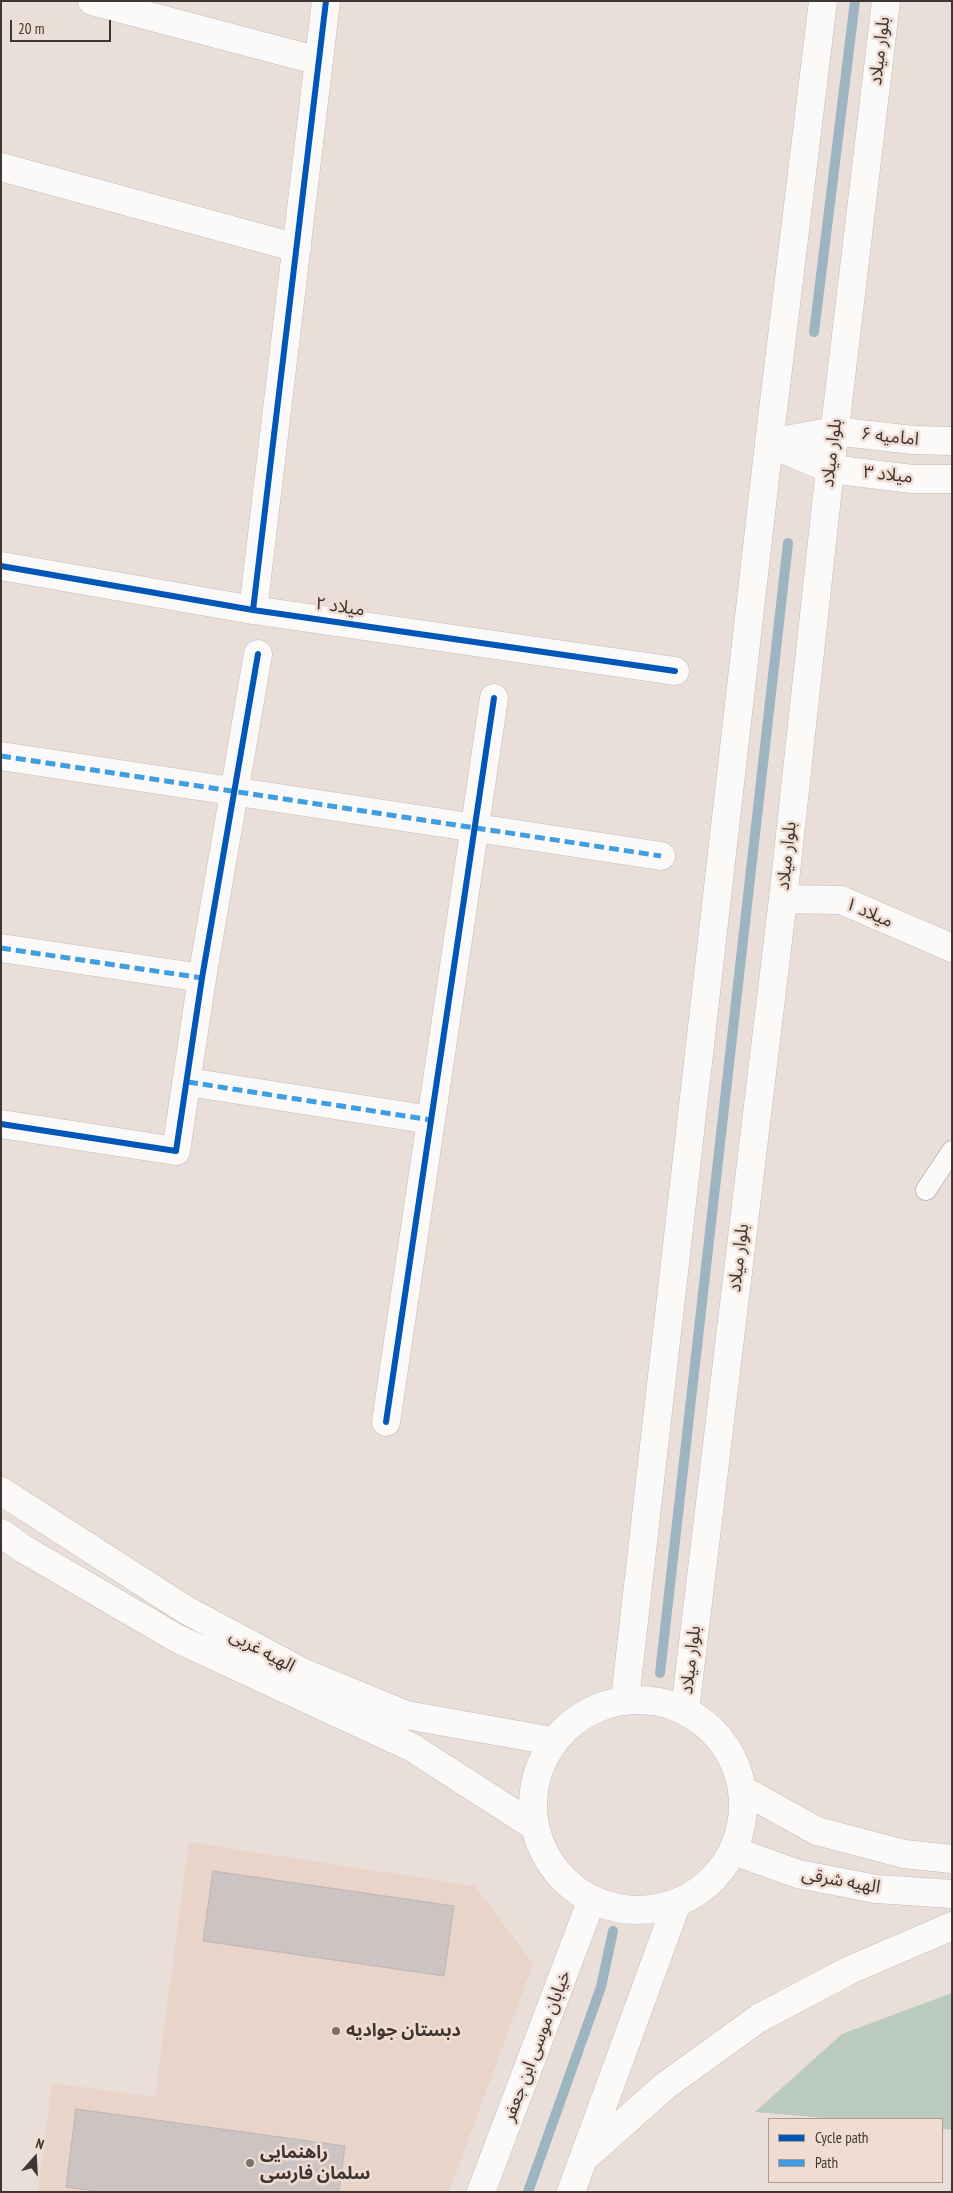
<!DOCTYPE html>
<meta charset="utf-8">
<style>
body{margin:0}
#map{position:relative;width:953px;height:2193px;overflow:hidden;background:#e9ded8;font-family:"PT Sans Narrow",sans-serif}
canvas{display:block}
.frame{position:absolute;inset:0;border:2px solid #3e3632;pointer-events:none}
.legend{position:absolute;left:768px;top:2118px;width:175px;height:65px;box-sizing:border-box;background:#f0dcd1;border:1px solid #a99a91;margin:0;padding:6px 9px;list-style:none;font-size:15px;color:#3e3632}
.legend li{display:flex;align-items:center;gap:10px;height:25px}
.legend b{width:25px;border:1px solid #a99a91}
.north{position:absolute;left:10px;top:2133px;width:50px;height:50px;-webkit-text-stroke:4px #f0dcd1;paint-order:stroke;rotate:19deg;font-size:14px;font-weight:700;line-height:20px;text-align:center;color:#3e3632}
.north::after{content:'';display:block;margin:auto;width:18px;height:22px;background:#3e3632;clip-path:polygon(50% 0,100% 100%,50% 72%,0 100%)}
.scale{position:absolute;left:10px;top:20px;width:101px;height:22px;box-sizing:border-box;border:2px solid #3e3632;border-top:0;padding-left:6px;font-size:15px;line-height:18px;white-space:nowrap;color:#3e3632;-webkit-text-stroke:4px #f0dcd1;paint-order:stroke}
</style>
<div id="map">
<canvas width="953" height="2193"></canvas>
<div class="frame"></div>
<ul class="legend">
<li><b style="height:6px;background:#0057b8"></b>Cycle path</li>
<li><b style="height:6px;background:#3f9ee2"></b>Path</li>
</ul>
<div class="north">N</div>
<div class="scale">20 m</div>
</div>
<script>
const ctx = document.querySelector('canvas').getContext('2d');
ctx.lineJoin = 'round';
function fillPath(path, color) { ctx.fillStyle = color; ctx.fill(path, 'evenodd'); }
const poly = rows => new Path2D(rows.map(r => 'M' + r).join(''));
function strokePath(path, color, width, dash) { ctx.strokeStyle = color; ctx.lineWidth = width; ctx.lineCap = dash ? 'butt' : 'round'; ctx.setLineDash(dash || []); ctx.stroke(path); }
function drawText(font, color, halo, rows, align = 'center') {
  ctx.font = font + ' "PT Sans Narrow","Noto Sans Arabic",sans-serif'; ctx.lineWidth = 5; ctx.setLineDash([]); ctx.textBaseline = 'middle'; ctx.strokeStyle = halo; ctx.fillStyle = color; for (const [text, x, y, turn = 0] of rows) {
    ctx.save(); ctx.translate(x, y); ctx.rotate((+turn || 0) * Math.PI / 180); ctx.textAlign = isNaN(turn) ? turn : align; if (halo) ctx.strokeText(text, 0, 0); ctx.fillText(text, 0, 0); ctx.restore();
  }
}
fillPath(poly([
 [189,1842,475,1886,533,1964,449,2192,38,2192,52,2083,155,2097]
]), '#e8d4c9');
fillPath(poly([
 [952,1993,952,2130,942,2129,942,2119,837,2119,755,2112,842,2034]
]), '#bbcabe');
strokePath(poly([
 [814,332,855,1],
 [660,1673,788,543],
 [528,2192,601,1987,613,1931]
]), '#9db4c1', 10);
const building = poly([
 [213,1871,454,1906,444,1976,203,1941,213,1871],
 [76,2109,345,2146,339,2192,103,2192,66,2187,76,2109]
]);
fillPath(building, '#cbc4c3');
strokePath(building, '#bfb6b6', 1);
const lane = poly([
 [926,1190,952,1151]
]);
const street = poly([
 [92,1,319,61],
 [1,167,297,248],
 [769,443,830,469,912,479,952,479],
 [769,443,834,431,913,440,952,441],
 [1,566,253,610,675,671],
 [253,610,326,1],
 [1,756,661,856],
 [783,899,841,900,952,948],
 [1,948,202,978],
 [188,1082,431,1120],
 [1,1124,176,1151,202,978,258,654],
 [386,1422,494,698]
]);
const secondary = poly([
 [1,1491,186,1610,304,1673,406,1715,552,1741],
 [1,1533,22,1548,178,1639,411,1747,534,1826],
 [625,1699,769,443,823,1],
 '533 1805a105 105 0 1 1 210 0a105 105 0 1 1-210 0Z',
 [685,1710,783,899,830,469,886,1],
 [743,1790,817,1831,904,1854,952,1859],
 [734,1851,798,1874,876,1889,952,1894],
 [583,2159,665,2086,759,2018,850,1970,952,1926],
 [481,2192,592,1899],
 [571,2192,677,1903]
]);
strokePath(lane, '#c5bcb7', 22);
strokePath(street, '#c5bcb7', 29);
strokePath(secondary, '#c5bcb7', 29);
strokePath(lane, '#fcfaf9', 20);
strokePath(street, '#fcfaf9', 28);
strokePath(secondary, '#fcfaf9', 28);
strokePath(poly([
 [1,756,661,856],
 [1,948,202,978],
 [188,1082,431,1120]
]), '#3f9ee2', 5, [10, 5]);
strokePath(poly([
 [1,566,253,610,675,671],
 [253,610,326,1],
 [1,1124,176,1151,202,978,258,654],
 [386,1422,494,698]
]), '#0057b8', 6);
for (const [x, y, r, color] of [
 [336,2031,5,"#7a716c"],
 [250,2163,5,"#7a716c"]
]) { const dot = new Path2D(); dot.arc(x, y, r, 0, 2 * Math.PI); ctx.fillStyle = color; ctx.fill(dot); strokePath(dot, '#f0dcd1', 2); }
drawText('18px', '#3e3632', '#f0dcd1', [
 ["بلوار میلاد",880,51,-83],
 ["امامیه ۶",890,437,6],
 ["بلوار میلاد",832,453,-83],
 ["میلاد ۳",888,475,6],
 ["میلاد ۲",340,607,8],
 ["بلوار میلاد",787,856,-84],
 ["میلاد ۱",869,913,23],
 ["بلوار میلاد",739,1258,-83],
 ["الهیه غربی",262,1651,28],
 ["بلوار میلاد",691,1660,-83],
 ["الهیه شرقی",841,1881,10],
 ["خیابان موسی ابن جعفر",537,2046,-69]
]);
drawText('bold 18px', '#3e3632', '#f0dcd1', [
 ["دبستان جوادیه",346,2031],
 ["راهنمایی",260,2153],
 ["سلمان فارسی",260,2174]
], 'left');
</script>
